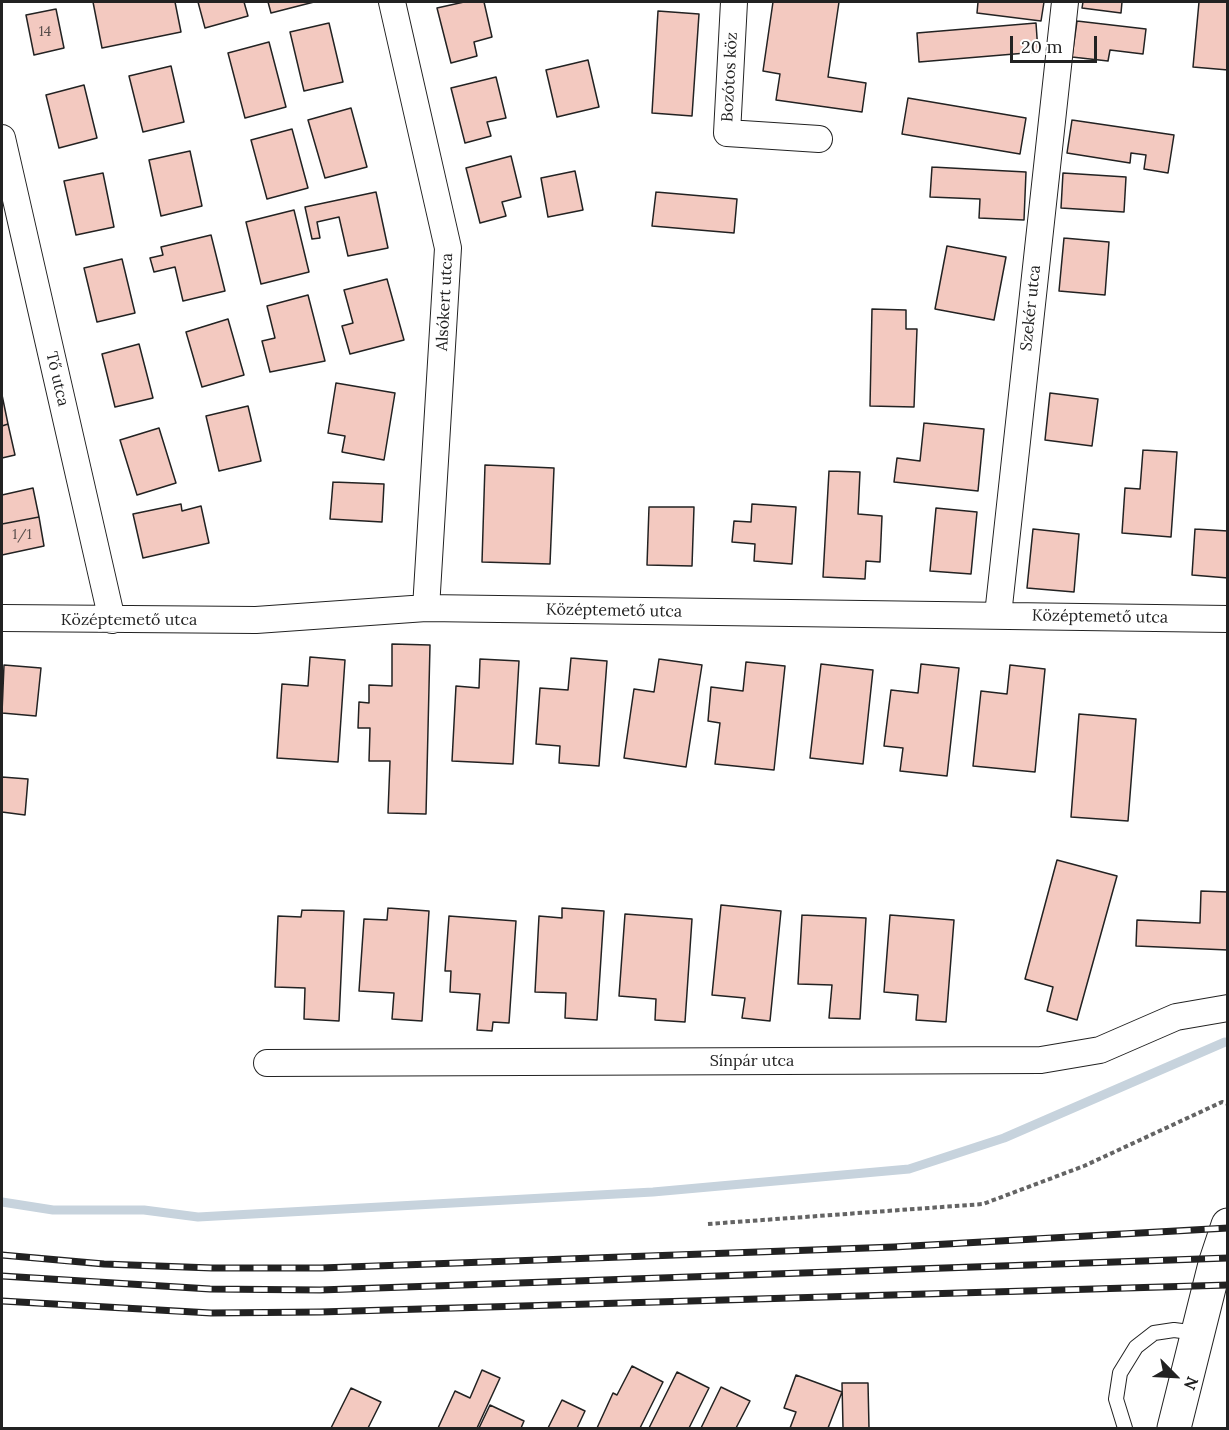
<!DOCTYPE html>
<meta charset="utf-8">
<style>
body{margin:0}
#map{position:relative;width:1229px;height:1430px;overflow:hidden;background:#fff;font-family:Lora,serif}
canvas{display:block}
.frame{position:absolute;inset:0;border:3px solid #222;pointer-events:none}
.north{position:absolute;left:1145px;top:1346px;width:60px;height:60px;-webkit-text-stroke:4px #fff;paint-order:stroke;rotate:114deg;font-size:16px;font-weight:700;line-height:24px;text-align:center;color:#222}
.north::after{content:'';display:block;margin:auto;width:21px;height:27px;background:#222;clip-path:polygon(50% 0,100% 100%,50% 72%,0 100%)}
.scale{position:absolute;left:1010px;top:36px;width:87px;height:27px;box-sizing:border-box;border:3px solid #222;border-top:0;padding-left:8px;font-size:18px;line-height:21px;white-space:nowrap;color:#222;-webkit-text-stroke:4px #fff;paint-order:stroke}
</style>
<div id="map">
<canvas width="1229" height="1430"></canvas>
<div class="frame"></div>
<div class="north">N</div>
<div class="scale">20 m</div>
</div>
<script>
const ctx = document.querySelector('canvas').getContext('2d');
ctx.lineJoin = 'round';
const poly = rows => new Path2D(rows.map(r => 'M' + r).join(''));
function strokePath(path, color, width, dash) { ctx.strokeStyle = color; ctx.lineWidth = width; ctx.lineCap = dash ? 'butt' : 'round'; ctx.setLineDash(dash || []); ctx.stroke(path); }
function fillPath(path, color) { ctx.fillStyle = color; ctx.fill(path, 'evenodd'); }
function drawText(font, color, halo, rows, align = 'center') {
  ctx.font = font + ' Lora,serif'; ctx.lineWidth = 4.5; ctx.setLineDash([]); ctx.textBaseline = 'middle'; ctx.strokeStyle = halo; ctx.fillStyle = color; for (const [text, x, y, turn = 0] of rows) {
    ctx.save(); ctx.translate(x, y); ctx.rotate((+turn || 0) * Math.PI / 180); ctx.textAlign = isNaN(turn) ? turn : align; if (halo) ctx.strokeText(text, 0, 0); ctx.fillText(text, 0, 0); ctx.restore();
  }
}
strokePath(poly([
 [2,1202,53,1210,144,1210,198,1217,653,1192,909,1169,1004,1138,1225,1042]
]), '#c7d3dd', 9);
const building = poly([
 [93,2,175,2,181,32,102,48,93,2],
 [198,2,244,2,248,16,205,28,198,2],
 [268,2,314,2,271,13,268,2],
 [464,2,484,2,492,37,474,42,477,56,451,63,437,8,464,2],
 [773,2,839,2,828,77,866,83,862,112,776,100,780,74,763,71,773,2],
 [978,2,1044,2,1041,21,977,13,978,2],
 [1083,2,1122,2,1121,13,1082,8,1083,2],
 [1199,2,1228,2,1228,70,1193,67,1199,2],
 [56,9,64,48,34,55,26,15,56,9],
 [658,11,699,14,692,116,652,113,658,11],
 [1077,21,1146,29,1143,54,1110,50,1108,61,1072,57,1077,21],
 [329,23,343,82,304,91,290,32,329,23],
 [1036,23,1038,52,919,62,917,33,1036,23],
 [269,42,286,107,245,118,228,53,269,42],
 [588,60,599,107,557,117,546,70,588,60],
 [171,66,184,122,143,132,129,76,171,66],
 [496,77,506,118,487,122,491,136,465,143,451,88,496,77],
 [84,85,97,138,59,148,46,95,84,85],
 [908,98,1026,118,1020,154,902,134,908,98],
 [351,108,367,167,325,178,308,120,351,108],
 [1072,120,1174,135,1168,173,1144,169,1146,155,1131,153,1130,163,1067,153,1072,120],
 [292,129,308,188,267,199,251,140,292,129],
 [190,151,202,206,161,216,149,160,190,151],
 [511,156,521,197,502,202,506,216,480,223,466,168,511,156],
 [932,167,1026,172,1024,220,979,218,980,199,930,197,932,167],
 [575,171,583,210,548,217,541,178,575,171],
 [103,173,114,227,76,235,64,181,103,173],
 [1063,173,1126,177,1124,212,1061,208,1063,173],
 [376,192,388,248,348,256,339,217,317,222,320,238,312,239,305,207,376,192],
 [656,192,737,199,734,233,652,226,656,192],
 [294,210,309,272,261,284,246,222,294,210],
 [211,235,225,291,183,301,175,267,154,272,150,258,163,255,161,247,211,235],
 [1064,238,1109,242,1105,295,1059,291,1064,238],
 [947,246,1006,257,994,320,935,309,947,246],
 [122,259,135,313,97,322,84,268,122,259],
 [387,279,404,340,350,354,342,326,353,323,344,290,387,279],
 [308,295,325,361,270,372,262,341,275,338,267,306,308,295],
 [872,309,906,310,906,329,917,329,914,407,870,406,872,309],
 [228,319,244,375,202,387,186,332,228,319],
 [139,344,153,398,115,407,102,354,139,344],
 [336,383,395,393,384,460,342,452,345,436,328,433,336,383],
 [1050,393,1098,399,1092,446,1045,440,1050,393],
 [2,395,8,424,2,426,2,395],
 [248,406,261,461,219,471,206,416,248,406],
 [924,423,984,429,978,491,894,482,897,458,920,461,924,423],
 [8,424,15,455,2,458,2,426,8,424],
 [159,428,176,483,137,495,120,440,159,428],
 [1143,450,1177,452,1171,537,1122,533,1125,488,1140,489,1143,450],
 [485,465,554,468,550,564,482,562,485,465],
 [829,471,860,472,858,514,882,516,880,562,866,561,865,579,823,577,829,471],
 [333,482,384,484,382,522,330,519,333,482],
 [33,488,39,517,2,524,2,495,33,488],
 [181,504,182,511,201,506,209,543,143,558,133,514,181,504],
 [752,504,796,507,792,564,754,561,755,544,732,542,734,521,751,522,752,504],
 [649,507,694,507,692,566,647,565,649,507],
 [936,508,977,512,971,574,930,571,936,508],
 [39,517,44,546,2,555,2,524,39,517],
 [1033,529,1079,534,1074,592,1027,588,1033,529],
 [1195,529,1228,531,1228,578,1192,575,1195,529],
 [392,644,430,645,426,814,388,813,390,761,369,761,370,728,358,728,359,702,369,703,369,685,392,686,392,644],
 [310,657,345,660,338,762,277,758,282,684,308,686,310,657],
 [571,658,607,661,599,766,559,763,560,746,536,744,540,688,568,690,571,658],
 [480,659,519,661,513,764,452,761,456,686,479,688,480,659],
 [659,659,702,665,686,767,624,758,634,689,654,692,659,659],
 [746,662,785,666,774,770,715,764,720,723,708,721,711,687,743,691,746,662],
 [821,664,873,670,863,764,810,758,821,664],
 [921,664,959,668,947,776,900,771,903,748,884,746,891,690,918,693,921,664],
 [4,665,41,668,36,716,2,713,4,665],
 [1010,665,1045,669,1035,772,973,766,981,691,1007,694,1010,665],
 [1079,714,1136,719,1128,821,1071,817,1079,714],
 [2,777,28,779,25,815,2,812,2,777],
 [1057,860,1117,876,1077,1020,1047,1011,1053,987,1025,979,1057,860],
 [1201,891,1228,892,1228,950,1136,946,1137,920,1200,923,1201,891],
 [721,905,781,911,770,1021,742,1018,745,998,712,995,721,905],
 [388,908,429,911,422,1021,392,1019,394,993,359,991,364,919,387,920,388,908],
 [562,908,604,911,597,1020,565,1018,566,993,535,992,539,916,562,918,562,908],
 [302,910,344,911,339,1021,304,1019,305,988,275,987,278,916,301,917,302,910],
 [625,914,692,919,685,1022,655,1020,656,999,619,996,625,914],
 [802,915,866,918,860,1019,829,1018,832,985,798,984,802,915],
 [890,915,954,920,946,1022,916,1020,918,995,884,992,890,915],
 [449,916,516,921,509,1023,493,1022,492,1031,477,1030,480,994,450,992,451,971,445,971,449,916],
 [632,1366,663,1382,640,1428,597,1428,613,1393,617,1395,632,1366],
 [482,1370,500,1378,477,1428,438,1428,455,1391,470,1398,482,1370],
 [677,1372,709,1388,689,1428,649,1428,677,1372],
 [796,1375,842,1392,828,1428,790,1428,796,1412,784,1408,796,1375],
 [842,1383,868,1383,869,1428,843,1428,842,1383],
 [721,1387,750,1401,736,1428,701,1428,721,1387],
 [351,1388,381,1402,368,1428,331,1428,351,1388],
 [562,1400,585,1411,577,1428,548,1428,562,1400],
 [490,1405,524,1421,521,1428,479,1428,490,1405]
]);
fillPath(building, '#f3c9c0');
strokePath(building, '#222', 1.5);
const lane = poly([
 [1125,1428,1116,1399,1120,1373,1136,1347,1154,1333,1174,1330,1197,1333]
]);
const street = poly([
 [392,2,448,248,426,608],
 [734,2,727,133,819,139],
 [2,138,112,620],
 [998,615,1065,2],
 [2,618,256,620,426,608,1228,619],
 [267,1063,1041,1060,1100,1050,1176,1017,1228,1008]
]);
const secondary = poly([
 [1174,1428,1215,1264,1228,1225]
]);
strokePath(lane, '#222', 16);
strokePath(street, '#222', 28);
strokePath(secondary, '#222', 35);
strokePath(poly([
 [708,1224,983,1204,1084,1166,1222,1102,1228,1104]
]), '#646464', 4, [4.5, 3]);
strokePath(lane, '#fff', 14);
strokePath(street, '#fff', 26);
strokePath(secondary, '#fff', 33);
const rail = poly([
 [2,1255,104,1264,212,1268,321,1268,894,1247,1228,1228],
 [2,1276,210,1289,320,1290,1228,1258],
 [2,1301,211,1313,320,1312,1228,1285]
]);
strokePath(rail, '#222', 7);
strokePath(rail, '#fff', 4.5, [14]);
drawText('14px', '#564c4a', null, [
 ["14",45,32],
 ["1/1",22,535]
]);
drawText('16px', '#222', '#fff', [
 ["Bozótos köz",730,77,-87],
 ["Alsókert utca",445,302,-87],
 ["Szekér utca",1031,308,-84],
 ["Tő utca",57,379,77],
 ["Középtemető utca",614,611,1],
 ["Középtemető utca",1100,617,1],
 ["Középtemető utca",129,620],
 ["Sínpár utca",752,1061]
]);
</script>
